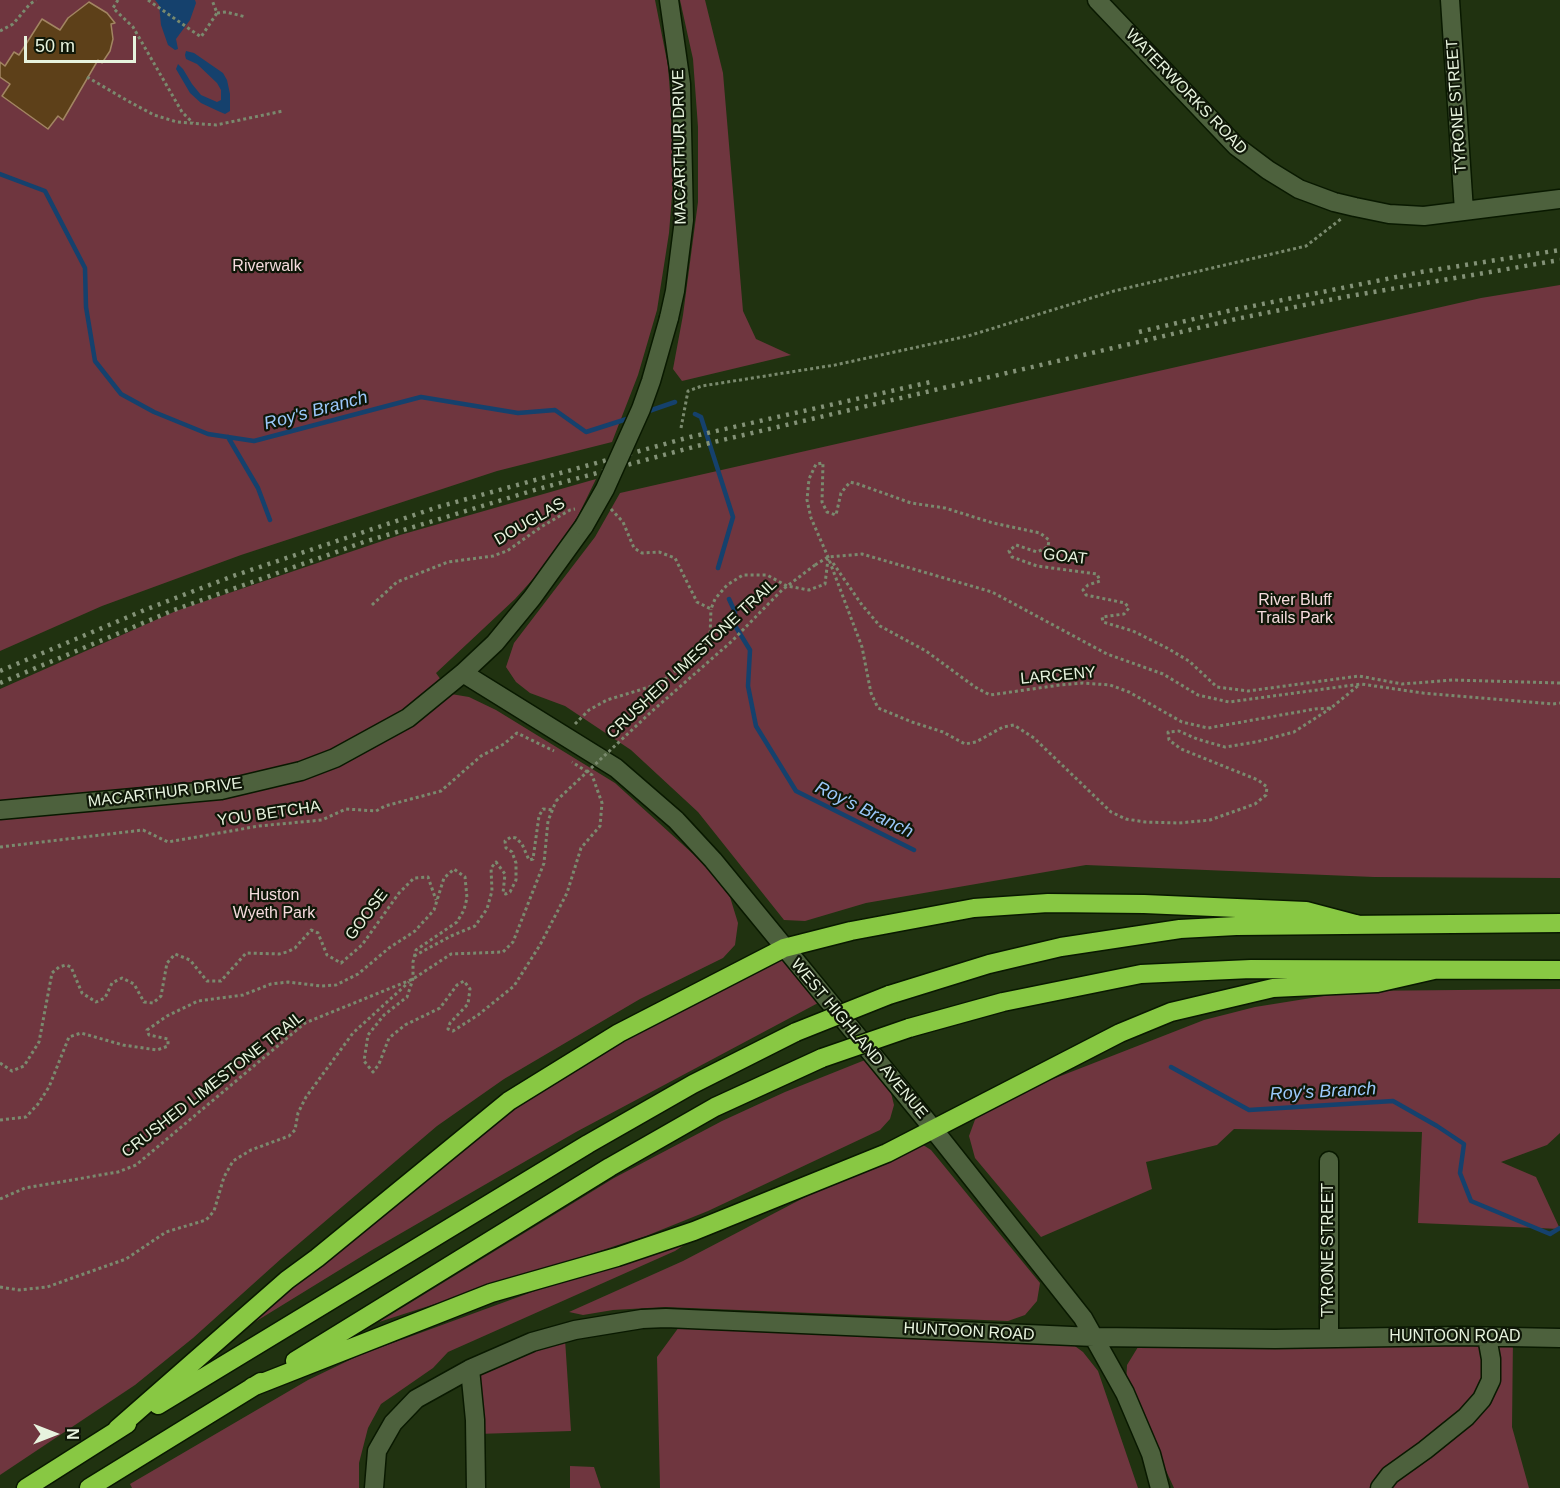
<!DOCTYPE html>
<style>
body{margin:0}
#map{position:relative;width:1560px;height:1488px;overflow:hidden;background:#203210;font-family:Arial,sans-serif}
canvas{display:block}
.north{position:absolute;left:24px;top:1404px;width:60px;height:60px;-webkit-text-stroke:4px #0f1708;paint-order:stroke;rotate:90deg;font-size:16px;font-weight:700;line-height:24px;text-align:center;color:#e7f3de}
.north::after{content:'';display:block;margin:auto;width:21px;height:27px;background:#e7f3de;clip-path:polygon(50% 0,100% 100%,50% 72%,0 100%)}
.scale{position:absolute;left:24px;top:36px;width:112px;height:27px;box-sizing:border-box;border:3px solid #e7f3de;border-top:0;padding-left:8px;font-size:18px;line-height:21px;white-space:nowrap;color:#e7f3de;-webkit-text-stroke:4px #0f1708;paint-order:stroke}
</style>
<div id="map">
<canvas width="1560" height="1488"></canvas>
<div class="north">N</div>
<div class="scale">50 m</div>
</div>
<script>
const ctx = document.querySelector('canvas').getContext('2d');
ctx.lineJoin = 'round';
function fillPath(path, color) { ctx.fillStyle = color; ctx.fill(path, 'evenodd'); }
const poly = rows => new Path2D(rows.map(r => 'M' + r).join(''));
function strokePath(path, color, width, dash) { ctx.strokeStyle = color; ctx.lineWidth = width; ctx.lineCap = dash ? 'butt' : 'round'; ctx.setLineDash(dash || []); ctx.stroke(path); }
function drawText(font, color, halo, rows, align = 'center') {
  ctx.font = font + ' Arial,sans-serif'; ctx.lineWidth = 4.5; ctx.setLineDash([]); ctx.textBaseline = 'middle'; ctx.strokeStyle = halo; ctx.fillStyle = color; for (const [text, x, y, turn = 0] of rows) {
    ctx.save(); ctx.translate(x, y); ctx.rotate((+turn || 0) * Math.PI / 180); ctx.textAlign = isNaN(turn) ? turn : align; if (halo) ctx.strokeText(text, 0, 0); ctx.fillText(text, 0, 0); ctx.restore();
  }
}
fillPath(poly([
 [0,0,655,0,668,66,675,158,669,233,657,310,638,375,612,442,497,471,241,555,102,606,0,651],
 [680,0,705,0,723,73,743,311,756,339,791,355,682,381,673,369,683,315,698,202,698,127,693,59],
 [1560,285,1560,878,1374,877,1086,865,866,903,805,921,784,920,698,812,631,750,565,706,530,693,516,682,506,667,514,643,595,537,620,493,1481,298],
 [596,479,578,516,551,559,515,599,436,673,451,694,469,697,496,710,615,783,714,873,730,897,738,923,735,945,723,958,640,999,504,1079,437,1126,282,1258,193,1338,135,1385,0,1475,0,689,176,611,400,535],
 [777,956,786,959,818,1003,576,1132,372,1250,224,1341,500,1103],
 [1560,989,1560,1133,1547,1145,1501,1162,1536,1177,1560,1229,1418,1223,1422,1132,1234,1129,1217,1145,1146,1162,1152,1189,1041,1237,975,1158,969,1136,976,1117,994,1102,1204,1020,1255,1007,1355,991],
 [865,1060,891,1093,894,1105,890,1119,880,1130,708,1211,646,1236,379,1322,614,1178,722,1121,785,1092],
 [920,1143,931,1150,1040,1283,1037,1301,1025,1315,1008,1321,665,1307,613,1310,583,1315,569,1312,683,1261,855,1171],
 [715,1225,675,1251,448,1352,433,1368,381,1404,368,1428,359,1463,359,1488,132,1488,130,1484,308,1380,360,1355],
 [679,1327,1068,1341,1083,1352,1098,1371,1138,1488,660,1488,657,1357],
 [1513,1337,1512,1427,1529,1488,1174,1488,1126,1384,1127,1365,1138,1347,1152,1340],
 [565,1339,571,1431,477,1434,475,1381,483,1366],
 [570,1466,594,1467,601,1488,570,1488]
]), '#6f363f');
fillPath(poly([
 [155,0,195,0,196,3,190,20,176,39,178,49,175,50,168,45,161,25,159,5],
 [186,51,194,53,223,73,227,80,230,94,230,111,225,114,218,111,201,103,190,93,176,69,178,64,183,69,192,84,201,95,217,102,221,100,221,90,217,83,197,64,186,59,185,55]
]), '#15416d');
strokePath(poly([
 [0,174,45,191,85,268,86,307,95,361,121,394,154,412,208,434,254,441,421,397,518,413,555,410,586,432,633,417],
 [646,412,675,402],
 [695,414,701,417,733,517,718,568],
 [228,437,258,488,270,520],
 [729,599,735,612,734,624,750,650,748,686,756,726,796,791,914,850],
 [1171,1067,1249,1110,1393,1101,1437,1126,1464,1144,1460,1173,1471,1201,1550,1234,1560,1228]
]), '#15416d', 4.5);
const building = poly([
 [89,2,107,13,115,23,111,24,113,39,110,51,102,63,98,60,63,120,58,116,48,129,2,96,10,84,0,77,0,62,5,66,14,52,19,55,42,19,60,30,68,18,89,2]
]);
fillPath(building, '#5d4019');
strokePath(building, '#a28562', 1.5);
const minor = poly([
 [1097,0,1236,146,1268,170,1299,189,1334,202,1355,207,1389,214,1424,216,1560,199],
 [1450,0,1464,211],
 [669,318,675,291,684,220,681,84,669,0],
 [463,673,616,768,676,820,713,860,926,1120,1083,1318,1125,1393,1151,1454,1160,1488],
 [0,810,221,790,301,771,335,758,408,718,463,673,495,643,532,598,584,526],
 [1329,1161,1329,1338],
 [470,1369,475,1420,476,1488],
 [374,1488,377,1451,393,1423,416,1399,470,1369,532,1342,575,1330,642,1319,666,1318,1094,1337,1275,1339,1460,1336,1560,1338],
 [1380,1488,1390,1475,1425,1450,1466,1417,1482,1399,1491,1380,1491,1359,1487,1337]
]);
const highway = poly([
 [889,995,989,964,1061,947,1180,929,1236,926,1560,923],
 [909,1028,1003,1002,1141,974,1251,969,1560,970],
 [295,1361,610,1167,715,1107,822,1058],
 [252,1387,491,1293,617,1257,694,1231,887,1153,1120,1033,1171,1012,1273,988,1377,983,1434,970],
 [158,1405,588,1144,693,1084,796,1032],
 [117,1429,287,1280,317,1258,509,1101,619,1033,784,948,851,931,974,908,1048,903,1144,904,1306,911,1359,925],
 [26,1488,127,1424],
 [89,1488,261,1382]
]);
strokePath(minor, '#091900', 21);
strokePath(highway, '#091900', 21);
strokePath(poly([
 [118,0,113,8,133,27,182,112,193,123],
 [148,0,201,37,217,13,212,0],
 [217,13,226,12,246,17],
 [0,31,13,24,30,4,36,0],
 [87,77,128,101,154,115,177,122,216,125,283,111],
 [681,428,688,391,702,386,835,365,968,336,1114,291,1306,246,1341,219],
 [611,509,623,522,634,548,642,553,659,552,675,558,697,602,711,609,715,599,727,585,743,575,767,575,787,586,809,590,825,584,828,559],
 [833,563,862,605,880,626,926,651,975,687,990,695,1060,685,1083,683,1110,685,1129,692,1182,722,1208,728,1315,709,1331,708,1359,685],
 [815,565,828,557,862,554,992,592,1107,654,1163,674,1198,695,1229,702,1361,684,1423,693,1553,704,1560,703],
 [372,605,397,582,448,562,493,556,507,551,541,527,570,510,575,509],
 [1331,708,1294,732,1256,742,1225,747,1197,739,1179,731,1168,732,1169,740,1181,749,1258,780,1267,787,1266,795,1255,804,1210,820,1179,823,1145,822,1126,819,1111,812,1034,738,1014,725,1003,727,976,742,965,744,943,732,912,722,878,708,871,693,862,647,828,557,811,518,807,500,809,479,816,464,823,463,822,502,827,512,836,515,841,493,850,482,858,484,911,503,945,508,993,523,1040,533,1049,540,1048,547,1037,552,1016,545,1009,551,1012,557,1037,566,1097,574,1100,581,1088,585,1083,590,1086,595,1125,603,1129,608,1124,614,1102,617,1103,622,1133,631,1167,648,1189,661,1217,687,1248,691,1359,676,1402,684,1453,680,1560,683],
 [575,724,589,710,607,700,659,684,703,648,710,636,711,609],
 [0,847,143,830,168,842,259,826,322,820,346,809,376,811,385,806,441,791,481,756,504,744,517,733,554,751],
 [414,956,451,936,475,926,487,909,492,891,491,868,496,862,505,874,503,893,506,894,510,892,516,880,516,863,512,852,506,848,505,841,511,837,516,838,522,844,529,860,533,859,539,816,543,809,553,810],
 [0,1063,12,1071,24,1066,39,1042,52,973,59,967,66,965,71,967,82,993,96,1002,105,998,112,983,122,978,134,984,144,1002,153,1003,161,996,167,963,175,954,190,960,207,981,221,981,246,953,279,954,287,952,295,948,311,930,318,933,327,955,341,963,362,945,399,893,414,878,428,877,436,900],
 [0,1120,26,1117,38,1104,49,1087,69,1037,81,1033,123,1045,157,1050,168,1046,168,1039,149,1035,147,1030,167,1016,198,1001,243,995,271,984,288,982,321,986,336,985,358,974,389,948,415,931,434,910,444,878,454,869,465,877,467,898,464,910,457,922,416,950,413,962,413,979,407,997,384,1015,368,1035,364,1061,373,1072,379,1064,389,1038,405,1025,440,1008,457,985,464,981,470,989,468,1004,450,1023,448,1029,453,1031,478,1015,514,986,540,945,567,893,581,848,600,826,602,803,592,775,572,762],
 [0,1199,25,1188,118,1172,136,1165,305,1023,413,979,451,954,503,952,513,942,544,863,548,821,556,801],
 [0,1287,19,1290,47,1287,126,1259,166,1232,206,1220,214,1211,224,1177,233,1161,251,1150,289,1136,295,1130,298,1113,306,1097,353,1033,409,982]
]), '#7a8a6e', 3, [3, 3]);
strokePath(minor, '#4d613d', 18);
strokePath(highway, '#88c843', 18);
strokePath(poly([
 [1139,332,1228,311,1421,272,1560,250],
 [0,671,147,609,233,576,438,507,690,437,935,381],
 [0,683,174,610,364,542,538,489,697,446,1236,319,1344,297,1560,260]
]), '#839277', 4.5, [3, 6]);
const minorBridge = poly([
 [584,526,605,489,641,409,651,381,669,318]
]);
const highwayBridge = poly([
 [796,1032,889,995],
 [822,1058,909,1028]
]);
strokePath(minorBridge, '#091900', 21, []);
strokePath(highwayBridge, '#091900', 21, []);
strokePath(poly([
 [556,801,650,713,732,641,782,590,815,565]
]), '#7a8a6e', 3, [3, 3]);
strokePath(minorBridge, '#4d613d', 18);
strokePath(highwayBridge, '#88c843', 18);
drawText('16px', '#e7f3de', '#0f1708', [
 ["WATERWORKS ROAD",1186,92,46],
 ["TYRONE STREET",1457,106,-94],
 ["MACARTHUR DRIVE",680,147,-91],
 ["DOUGLAS",530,522,-30],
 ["GOAT",1065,557,7],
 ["CRUSHED LIMESTONE TRAIL",692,659,-43],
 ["LARCENY",1058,676,-5],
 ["MACARTHUR DRIVE",165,793,-7],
 ["YOU BETCHA",269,814,-8],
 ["GOOSE",367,915,-53],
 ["WEST HIGHLAND AVENUE",859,1039,50],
 ["CRUSHED LIMESTONE TRAIL",213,1085,-38],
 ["TYRONE STREET",1329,1250,-90],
 ["HUNTOON ROAD",969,1332,3],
 ["HUNTOON ROAD",1455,1337]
]);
drawText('16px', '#f5dbdd', '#0f1708', [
 ["Riverwalk",267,267],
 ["River Bluff",1295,601],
 ["Trails Park",1295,619],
 ["Huston",274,896],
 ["Wyeth Park",274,914]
]);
drawText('italic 18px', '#9bc8fa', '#0f1708', [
 ["Roy's Branch",316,411,-15],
 ["Roy's Branch",864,810,26],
 ["Roy's Branch",1323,1092,-3]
]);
</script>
